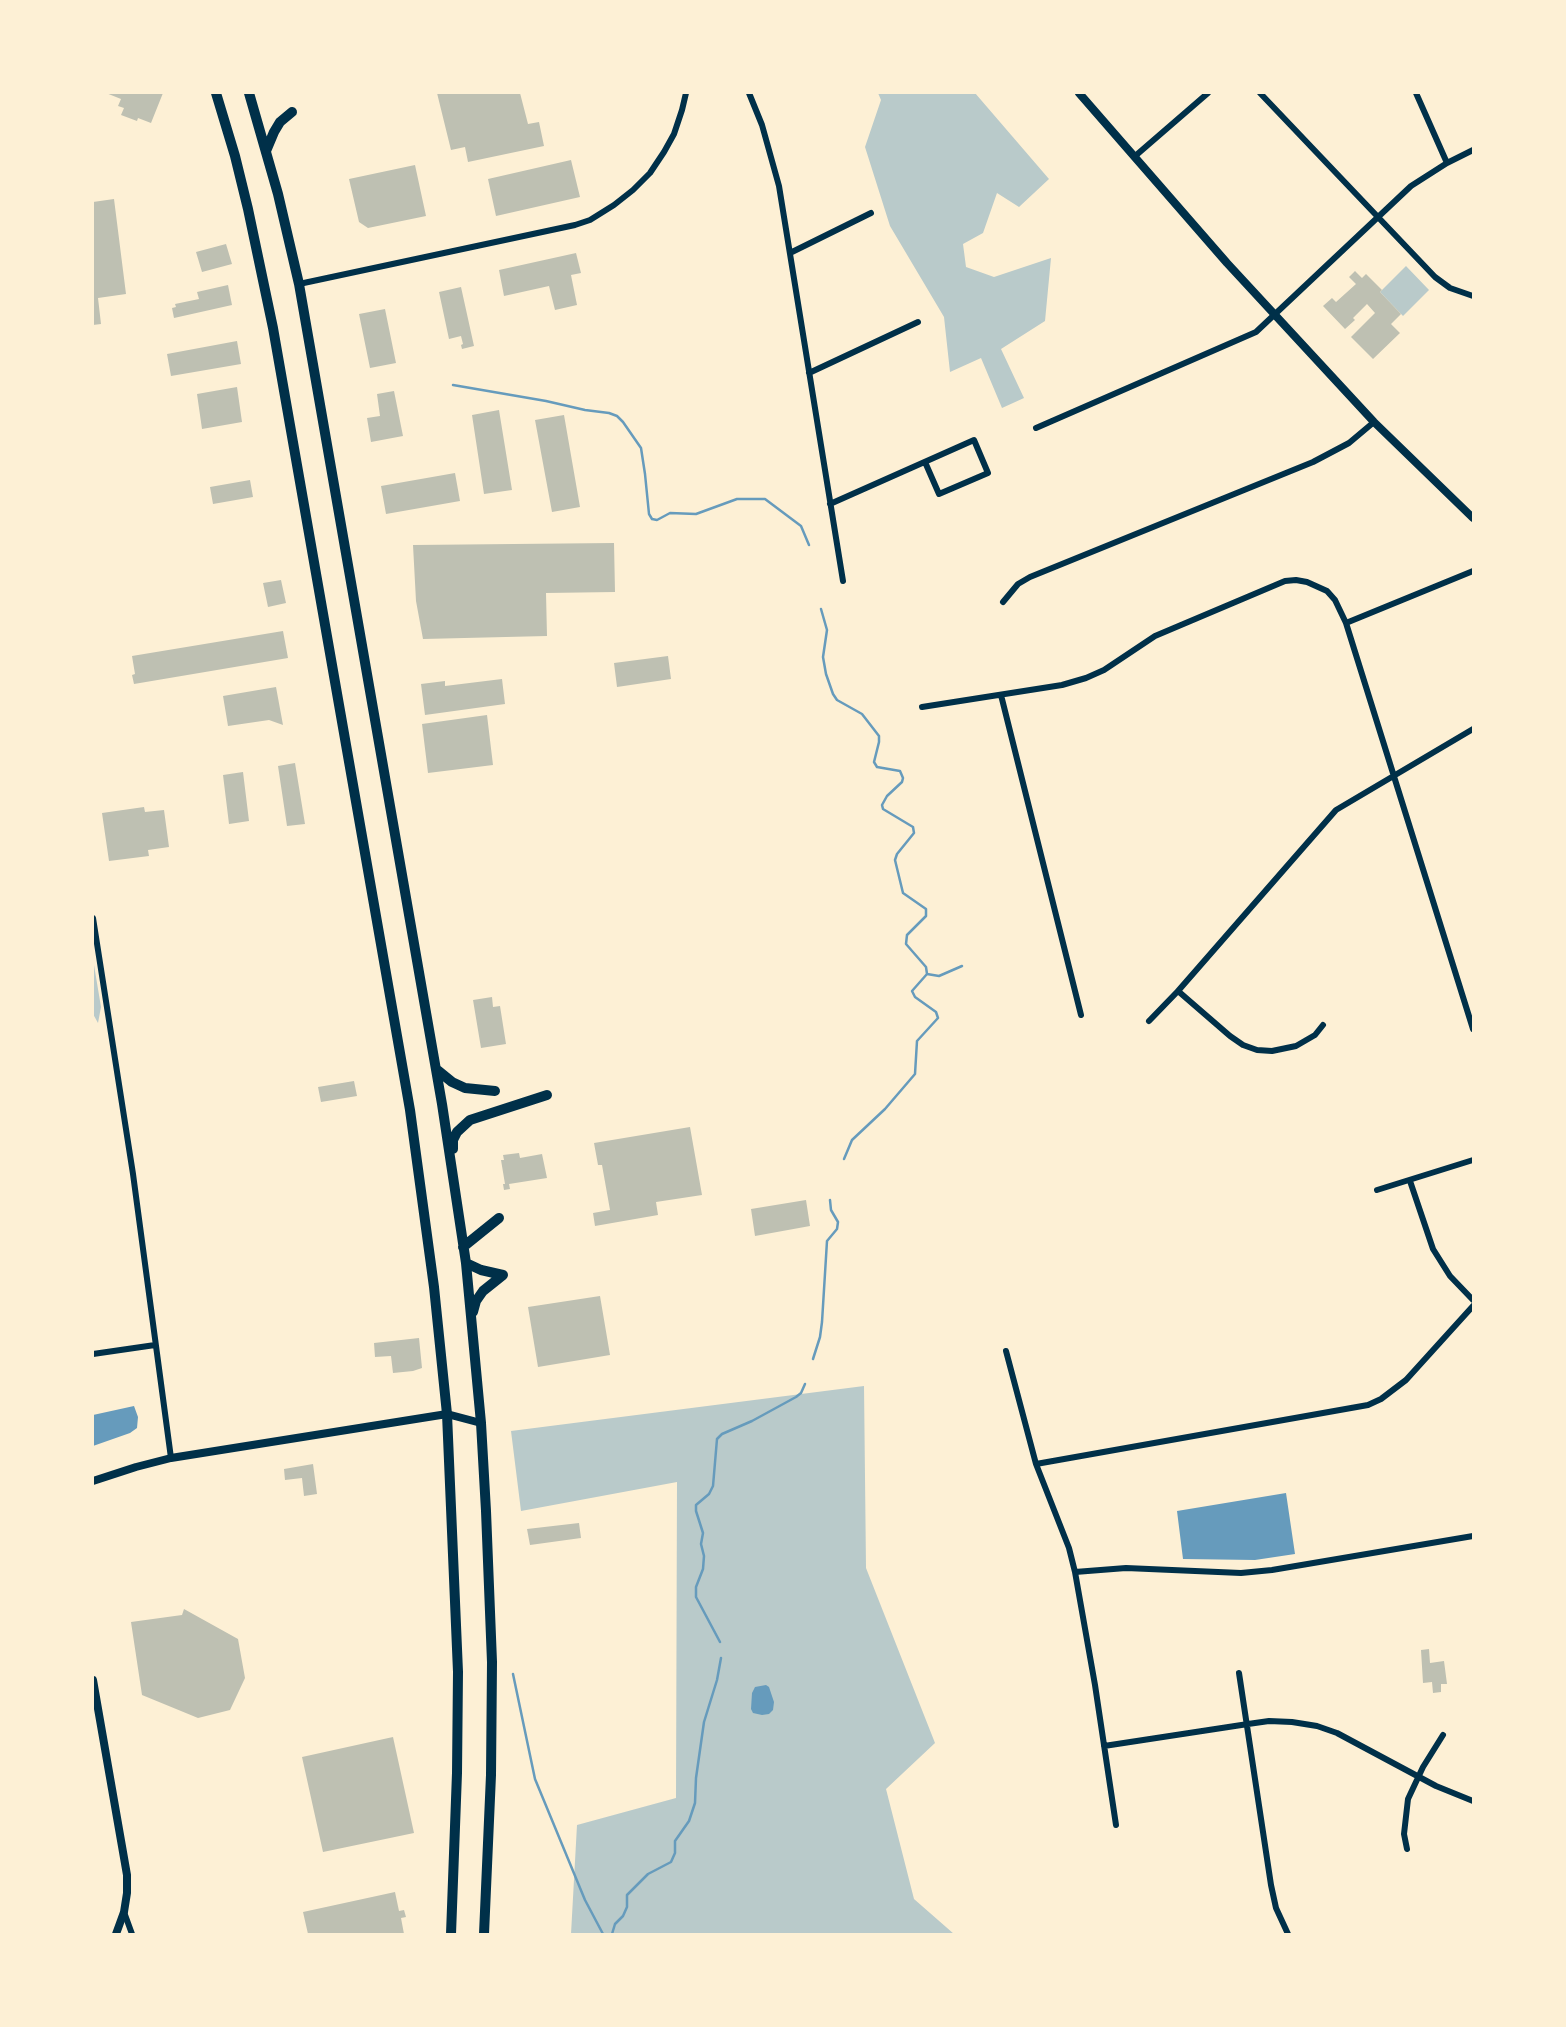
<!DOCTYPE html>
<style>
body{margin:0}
#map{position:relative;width:1566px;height:2027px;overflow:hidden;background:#fdf0d5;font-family:Literata,serif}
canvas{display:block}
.frame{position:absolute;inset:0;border:94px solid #fdf0d5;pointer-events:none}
</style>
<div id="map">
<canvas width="1566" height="2027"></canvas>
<div class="frame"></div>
</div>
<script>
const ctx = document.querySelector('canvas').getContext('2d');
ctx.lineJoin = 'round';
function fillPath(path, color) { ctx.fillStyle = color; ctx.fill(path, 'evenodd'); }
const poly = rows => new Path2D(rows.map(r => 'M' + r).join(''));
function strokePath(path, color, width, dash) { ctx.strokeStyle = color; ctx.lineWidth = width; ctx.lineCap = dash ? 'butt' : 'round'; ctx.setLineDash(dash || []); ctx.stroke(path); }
fillPath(poly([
 [878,93,975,93,1049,179,1019,207,997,193,983,233,963,244,966,267,994,277,1051,258,1045,321,1001,349,1024,398,1002,408,981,358,950,372,944,317,890,226,865,147,881,100],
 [1406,266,1429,290,1403,316,1380,292],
 [93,959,101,1007,98,1023,93,1014],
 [864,1386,866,1568,935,1743,886,1789,914,1899,954,1934,571,1934,577,1825,676,1798,677,1482,521,1511,511,1431]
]), '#b9caca');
fillPath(poly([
 [134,1406,138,1417,137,1428,130,1433,93,1446,93,1415],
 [1286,1493,1295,1554,1255,1560,1183,1559,1177,1511],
 [766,1685,769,1687,774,1702,773,1710,769,1714,762,1715,753,1713,751,1709,752,1693,755,1687]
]), '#669bbc');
strokePath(poly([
 [453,385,546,401,585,410,609,413,617,416,623,422,641,448,645,474,649,514,652,519,657,520,670,513,696,514,737,499,765,499,801,526,809,545],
 [821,609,827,630,823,657,826,674,833,694,837,700,862,714,879,736,879,742,874,762,877,767,900,771,903,778,902,782,887,796,882,805,883,809,913,827,914,833,897,854,895,860,903,893,926,909,926,916,907,935,906,944,926,967,927,974,912,991,915,997,936,1012,938,1018,917,1041,915,1074,885,1109,852,1140,844,1159],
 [927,974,939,976,962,966],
 [813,1359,820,1337,822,1322,827,1241,837,1229,838,1222,831,1210,830,1200],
 [720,1642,696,1597,696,1587,703,1569,704,1556,701,1544,703,1533,696,1511,696,1505,709,1494,713,1486,717,1439,722,1434,752,1421,796,1397,801,1393,805,1384],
 [513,1674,535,1779,585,1900,603,1934],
 [612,1934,615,1924,623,1916,627,1907,627,1895,648,1874,671,1862,675,1853,675,1841,689,1821,695,1803,696,1778,704,1722,717,1680,721,1658]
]), '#669bbc', 2.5);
fillPath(poly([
 [106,93,163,93,151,123,138,118,137,121,121,115,124,108,118,106,121,99],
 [437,93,520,93,528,124,539,122,544,146,468,162,465,147,451,150],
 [571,160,580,197,496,216,488,179],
 [415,165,426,216,368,228,359,222,349,179],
 [114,199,126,294,98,298,101,324,93,325,93,202],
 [226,244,232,264,202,272,196,252],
 [576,253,581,273,571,275,577,305,555,310,549,286,504,296,499,270],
 [1355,271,1362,278,1366,274,1382,290,1380,292,1401,314,1391,324,1400,333,1373,359,1351,337,1375,313,1367,304,1353,318,1355,320,1345,329,1323,306,1332,298,1336,302,1356,284,1349,277],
 [228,285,232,305,174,318,172,308,176,307,175,304,199,299,197,292],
 [461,287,474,346,462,349,461,345,463,344,461,336,449,339,439,292],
 [385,309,396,363,370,368,359,314],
 [237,341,241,364,171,376,167,354],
 [237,387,242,422,202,429,197,394],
 [394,391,403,436,371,442,367,418,380,416,377,394],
 [499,410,512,490,484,494,472,415],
 [564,415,580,507,552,512,535,420],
 [455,473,460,501,386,514,381,486],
 [250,480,253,497,213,504,210,487],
 [614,543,615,592,546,593,547,636,423,639,416,601,413,545],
 [281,580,286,603,268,607,263,583],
 [283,631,288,658,134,684,132,675,135,674,132,656],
 [668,656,671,679,617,687,614,663],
 [502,679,505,704,425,715,421,684,445,681,445,686],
 [276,687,283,725,269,720,228,726,223,696],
 [487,715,493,765,428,773,422,724],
 [295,763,305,824,287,826,278,766],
 [243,772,249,821,229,824,223,775],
 [144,807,145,812,164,810,169,847,148,850,149,856,109,861,102,813],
 [492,997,493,1007,500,1006,506,1044,481,1048,473,1000],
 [354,1081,357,1096,321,1102,318,1087],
 [690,1127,702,1195,656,1202,658,1215,595,1226,593,1213,610,1210,602,1165,598,1165,594,1143],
 [519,1153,520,1158,542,1154,547,1178,509,1184,510,1189,504,1190,503,1184,505,1184,501,1160,504,1160,503,1155],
 [806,1200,810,1226,755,1236,751,1209],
 [600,1296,610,1355,538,1367,528,1307],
 [419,1338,422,1368,413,1371,393,1373,391,1356,375,1357,374,1343],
 [313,1464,317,1494,304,1496,302,1478,285,1480,284,1469],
 [579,1523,581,1538,530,1545,527,1529],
 [184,1609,238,1639,245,1678,230,1710,198,1718,142,1695,131,1622,182,1615],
 [1429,1649,1430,1663,1444,1661,1447,1684,1441,1684,1441,1692,1433,1693,1432,1682,1423,1683,1421,1650],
 [393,1737,414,1833,323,1852,302,1757],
 [395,1892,399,1911,404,1910,406,1917,401,1918,404,1934,308,1934,303,1912]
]), '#bec0b2');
strokePath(poly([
 [749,93,762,125,779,186,843,581],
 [1260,93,1435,277,1450,288,1473,296],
 [1416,93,1447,163],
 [1134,157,1208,93],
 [790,253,871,213],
 [299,284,575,225,590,220,614,205,633,190,650,173,664,152,674,134,682,110,686,93],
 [809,373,918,322],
 [1036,428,1256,332,1411,186,1447,163,1473,150],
 [830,504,974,440,988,473,939,494,925,462],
 [1473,571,1346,623,1473,1029],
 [1003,602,1018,584,1030,577,1313,462,1349,443,1374,422],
 [1001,695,1081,1015],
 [922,707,1062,685,1086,678,1104,670,1155,636,1285,581,1296,580,1307,582,1327,591,1335,600,1346,623],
 [93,918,133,1174,171,1458],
 [1178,991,1230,1036,1243,1045,1257,1050,1272,1051,1296,1046,1315,1035,1323,1025],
 [1149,1021,1178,991,1336,810,1473,729],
 [1410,1181,1433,1249,1450,1276,1473,1300],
 [1377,1190,1473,1160],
 [1006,1351,1036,1464,1069,1548,1075,1572,1095,1685,1116,1825],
 [93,1354,155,1345],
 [1036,1464,1368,1405,1381,1399,1406,1380,1473,1306],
 [1075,1572,1126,1568,1241,1573,1272,1570,1473,1536],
 [1239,1673,1271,1885,1276,1908,1288,1934],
 [1104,1746,1248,1724,1269,1721,1292,1722,1317,1726,1337,1733,1436,1786,1473,1801],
 [1407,1849,1404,1834,1408,1799,1423,1767,1443,1735],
 [124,1912,132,1934]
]), '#003049', 6);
strokePath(poly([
 [1079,93,1227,263,1374,422,1473,518],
 [93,1481,136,1467,171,1458,447,1414,481,1423],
 [93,1680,127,1875,127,1893,124,1912,116,1934]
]), '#003049', 8);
strokePath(poly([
 [216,93,235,156,248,209,273,328,410,1110,434,1287,447,1414,458,1672,457,1773,451,1934],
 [249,93,278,194,299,284,442,1104,466,1263,481,1423,486,1511,492,1662,491,1775,484,1934],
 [266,151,274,132,280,122,292,112],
 [436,1069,452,1082,465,1088,495,1091],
 [453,1149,453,1140,457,1132,470,1120,547,1095],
 [463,1247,499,1218],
 [466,1263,481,1270,503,1275],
 [473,1312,476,1301,483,1291,503,1275]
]), '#003049', 10);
</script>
